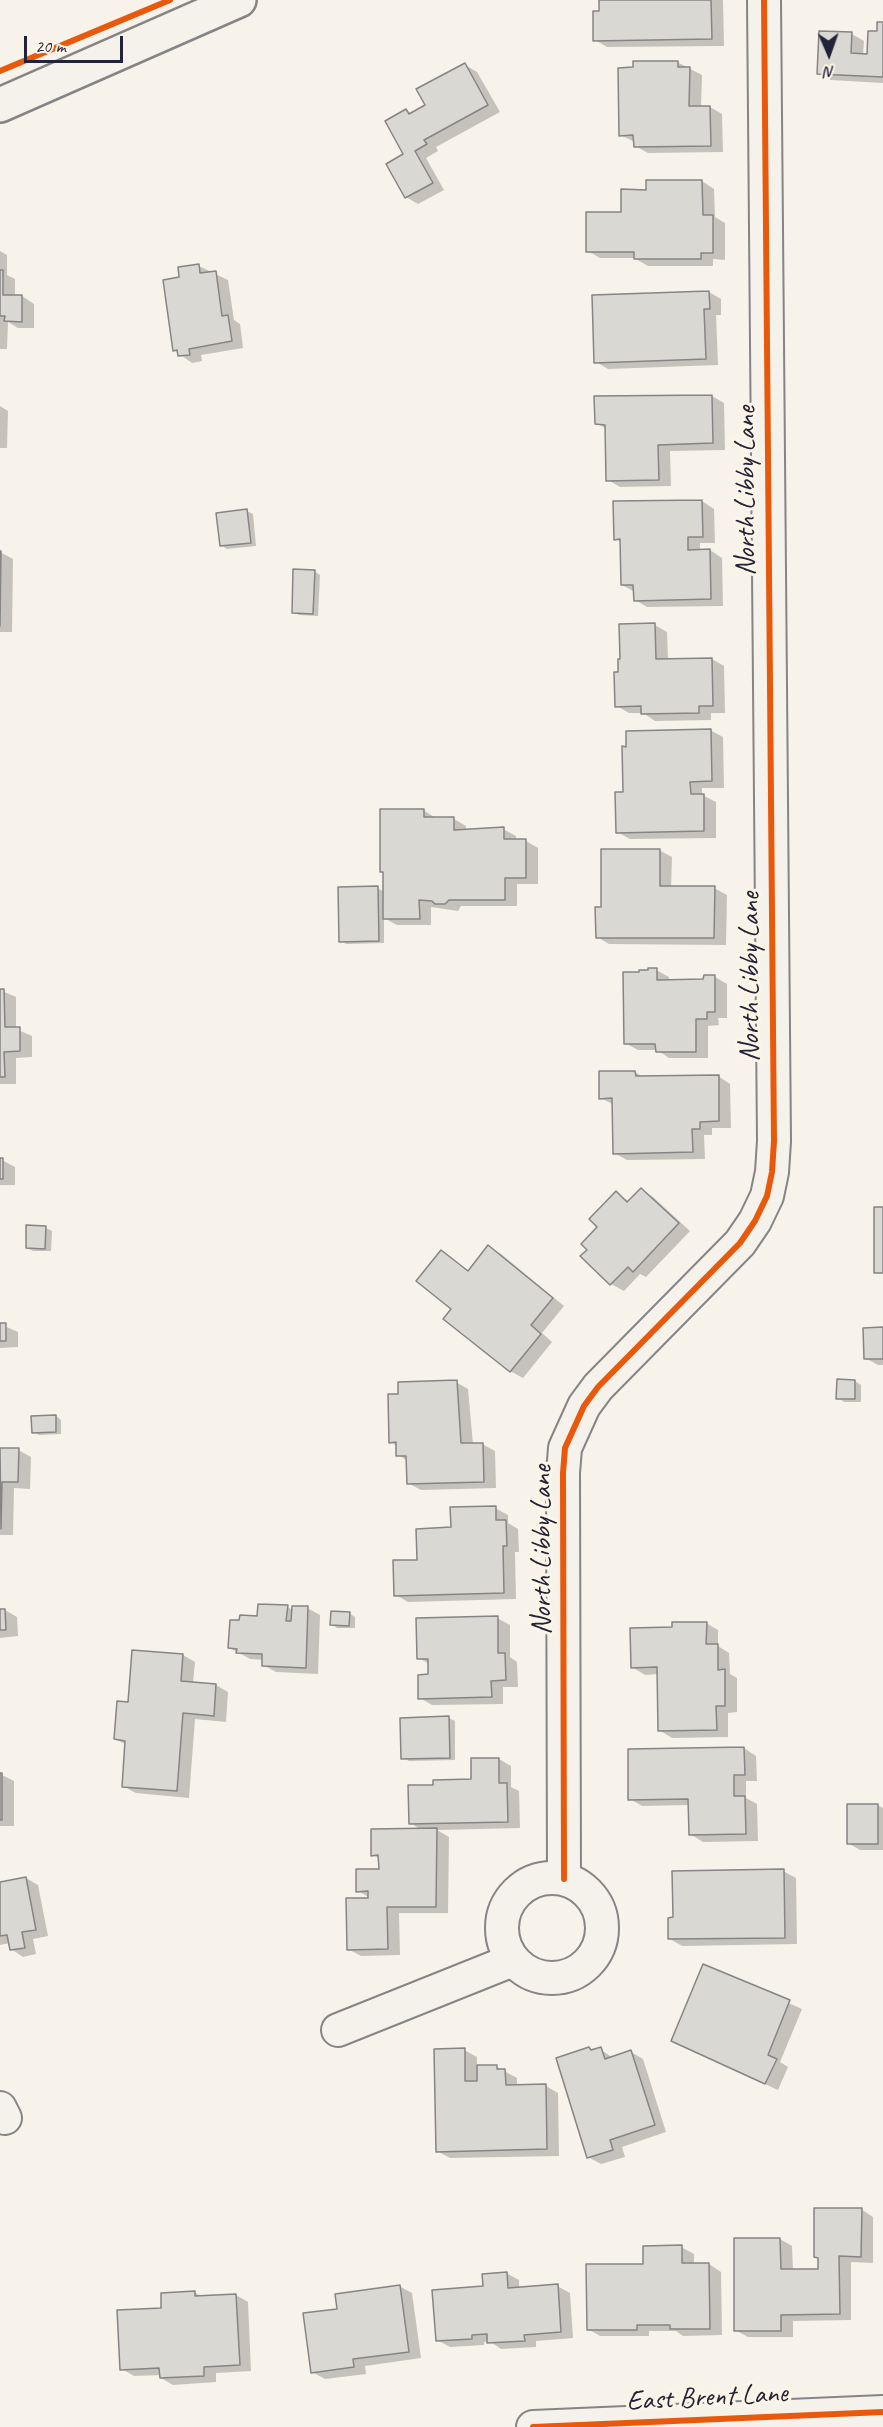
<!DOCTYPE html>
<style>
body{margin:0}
#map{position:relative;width:883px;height:2427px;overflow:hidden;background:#f7f3ea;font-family:Caveat,sans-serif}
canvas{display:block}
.north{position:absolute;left:799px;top:24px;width:60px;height:60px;-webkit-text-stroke:4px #fcf5e5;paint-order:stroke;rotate:178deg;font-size:16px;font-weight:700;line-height:24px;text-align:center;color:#22223b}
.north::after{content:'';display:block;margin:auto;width:21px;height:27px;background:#22223b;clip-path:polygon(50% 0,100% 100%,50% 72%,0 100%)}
.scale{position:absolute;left:24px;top:36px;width:99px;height:27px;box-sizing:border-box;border:3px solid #22223b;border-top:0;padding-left:8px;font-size:18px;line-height:21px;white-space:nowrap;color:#22223b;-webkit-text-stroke:4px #fcf5e5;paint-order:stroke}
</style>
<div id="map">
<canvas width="883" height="2427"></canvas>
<div class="north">N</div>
<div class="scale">20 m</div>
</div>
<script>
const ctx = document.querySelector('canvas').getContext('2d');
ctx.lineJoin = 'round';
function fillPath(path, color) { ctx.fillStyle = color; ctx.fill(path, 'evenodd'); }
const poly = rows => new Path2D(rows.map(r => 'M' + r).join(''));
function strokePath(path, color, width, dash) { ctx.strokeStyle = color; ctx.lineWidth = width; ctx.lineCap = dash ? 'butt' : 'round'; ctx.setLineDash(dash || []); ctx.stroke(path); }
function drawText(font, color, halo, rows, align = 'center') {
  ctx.font = font + ' Caveat,sans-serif'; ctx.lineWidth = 6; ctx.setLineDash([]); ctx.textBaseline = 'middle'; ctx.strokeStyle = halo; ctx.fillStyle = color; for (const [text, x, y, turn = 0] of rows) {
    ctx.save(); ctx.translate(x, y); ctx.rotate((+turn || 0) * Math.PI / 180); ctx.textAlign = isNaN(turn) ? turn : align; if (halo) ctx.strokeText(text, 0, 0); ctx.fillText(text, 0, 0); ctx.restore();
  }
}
fillPath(poly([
 [601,0,723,0,724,46,607,47,595,40,601,12],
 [883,23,883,83,831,80,819,73,852,34,864,41,863,55,868,55],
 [677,62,702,75,701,107,710,107,722,114,723,152,648,153,635,146,635,142,620,135],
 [465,65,477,72,500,112,436,147,438,151,426,158,444,190,418,204,406,197,406,110,412,114,427,105],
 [702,181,714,189,715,217,725,223,725,260,713,259,713,266,648,266,634,258,600,258,588,251,648,191],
 [0,251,7,255,7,275,15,279,15,296,22,296,34,304,34,328,18,328,8,322,7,349,0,349],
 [199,266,228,280,234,320,240,324,243,348,201,355,202,361,192,363,174,350,181,278],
 [709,292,721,299,721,315,716,315,718,365,608,369,596,362],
 [712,396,724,403,725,450,670,451,671,486,620,487,608,480,607,429,596,423],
 [0,406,8,411,7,448,0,448],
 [702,501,714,509,715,543,700,543,700,551,710,550,722,558,723,606,647,607,635,600,635,592,622,585,621,542,615,539,614,503],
 [247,511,253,514,256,546,227,549,221,545],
 [0,552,13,559,12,632,0,632],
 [314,571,320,575,318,616,299,615,294,612],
 [655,625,667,632,668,660,712,659,724,666,725,713,711,713,711,720,655,721,643,713,629,713,617,706,619,673],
 [710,730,723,737,724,788,702,788,702,795,716,802,716,838,630,839,617,832,624,793],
 [423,810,436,818,454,819,466,826,466,831,503,829,516,836,516,841,526,841,538,848,538,884,517,884,517,906,461,906,458,911,431,907,431,925,397,925,384,918,384,943,346,944,341,941,377,888,384,892,384,873,382,871],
 [659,850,672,857,671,888,714,888,727,895,726,945,609,944,597,937,603,909],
 [656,970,669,977,669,981,705,981,705,977,715,977,727,984,727,1018,718,1018,719,1025,708,1026,708,1058,669,1058,657,1050,638,1050,625,1043,641,974],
 [0,990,16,997,16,1029,32,1036,32,1057,16,1058,16,1084,0,1084],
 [635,1072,644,1078,718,1076,730,1084,731,1128,712,1128,712,1135,704,1135,705,1159,627,1160,614,1153,614,1105,601,1098],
 [0,1159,15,1167,15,1185,0,1185],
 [641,1189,653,1197,690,1231,646,1277,640,1274,624,1291,611,1284,582,1256,589,1250,616,1193,630,1202],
 [46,1228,52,1231,51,1251,33,1251,27,1248],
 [489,1247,501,1254,564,1306,542,1333,552,1342,523,1378,510,1371,453,1308,442,1252,469,1271],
 [0,1324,18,1332,18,1347,0,1348],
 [883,1329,883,1365,878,1365,865,1358],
 [855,1381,861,1385,861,1402,844,1402,838,1398],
 [456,1382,468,1389,473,1444,482,1444,495,1451,496,1488,421,1490,408,1483,408,1461,398,1455,397,1446,390,1442,400,1395],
 [56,1416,61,1420,61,1434,39,1435,33,1432],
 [0,1450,18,1450,31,1457,30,1489,14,1488,13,1535,0,1535],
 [495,1508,508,1515,508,1523,518,1529,519,1552,515,1552,516,1599,408,1602,396,1595,418,1561,452,1529],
 [287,1607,293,1610,307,1608,320,1615,318,1674,276,1672,263,1665,264,1660,250,1659,230,1648,259,1618],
 [0,1610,5,1610,17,1617,18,1636,0,1638],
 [349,1613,355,1617,355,1628,337,1628,332,1624],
 [497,1618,510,1625,510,1657,517,1662,518,1687,503,1687,503,1704,432,1705,420,1698,429,1676,429,1664,419,1658],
 [706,1623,718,1630,718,1646,729,1653,730,1674,737,1678,737,1712,728,1713,728,1737,672,1738,659,1730,659,1674,645,1675,632,1667],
 [183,1655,195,1662,193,1683,216,1685,228,1692,226,1722,195,1719,189,1798,136,1793,123,1786,127,1745,115,1739,129,1704],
 [449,1718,455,1721,455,1760,409,1761,403,1758],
 [744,1748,756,1756,757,1781,746,1781,746,1798,757,1804,758,1841,703,1842,690,1834,690,1805,642,1806,630,1799],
 [499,1759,511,1766,511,1787,519,1791,520,1828,437,1830,449,1837,448,1913,399,1913,400,1955,361,1956,348,1949,372,1899,358,1891,380,1871,380,1859,373,1855,422,1830,410,1823,435,1786,473,1780],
 [0,1774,14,1781,14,1826,0,1826],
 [877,1805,883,1808,883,1850,860,1850,848,1843],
 [783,1871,796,1878,797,1944,682,1946,670,1939,674,1919],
 [26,1878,38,1885,48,1936,33,1939,36,1954,23,1957,11,1949,10,1943,0,1945,0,1883],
 [704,1966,802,2009,780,2062,788,2067,778,2090,685,2047],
 [589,2048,594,2051,600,2049,613,2058,631,2052,643,2059,666,2132,622,2147,625,2157,601,2164,588,2157],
 [464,2050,477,2057,477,2067,497,2067,517,2078,517,2086,546,2086,558,2093,559,2156,450,2158,437,2151],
 [861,2209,873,2217,873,2263,851,2262,851,2320,793,2321,793,2337,748,2337,735,2330,780,2239,792,2246,793,2271,819,2271],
 [681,2247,694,2254,694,2265,709,2264,721,2272,722,2335,683,2336,676,2331,649,2331,649,2336,600,2336,588,2329,644,2265],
 [506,2273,519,2280,519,2288,557,2286,570,2293,573,2338,536,2341,536,2347,501,2349,489,2341,484,2342,484,2345,450,2347,437,2340,484,2288],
 [399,2286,412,2293,421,2358,365,2366,366,2374,325,2379,312,2372,339,2310],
 [194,2292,202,2297,236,2295,248,2302,251,2371,216,2373,216,2382,173,2385,161,2378,161,2375,134,2376,122,2369,163,2309]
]), '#0003');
const building = poly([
 [599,0,711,0,712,39,593,41,593,11,599,11,599,0],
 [877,22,883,22,883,77,817,74,819,31,852,32,851,53,867,54,868,31,877,31,877,22],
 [633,61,678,61,678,67,690,67,689,106,710,106,711,146,634,147,633,135,619,136,618,68,633,67,633,61],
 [465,63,488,105,424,140,427,144,415,151,433,183,405,198,386,164,403,154,385,121,406,109,409,114,425,105,416,89,465,63],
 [646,180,702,180,703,215,713,215,713,253,701,253,701,259,634,259,634,252,586,252,586,212,621,212,621,189,646,190,646,180],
 [199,264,200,273,216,271,222,316,228,315,232,341,189,349,190,355,178,356,177,350,173,351,163,280,179,277,178,267,199,264],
 [0,270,3,270,3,295,22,295,22,322,4,321,5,316,0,316,0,270],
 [709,291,710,309,704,309,706,359,594,363,592,295,709,291],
 [712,395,713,443,658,445,659,480,606,481,605,425,595,424,594,396,712,395],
 [702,500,703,537,688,537,688,550,710,549,711,599,634,601,633,585,621,585,620,539,614,540,613,501,702,500],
 [247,509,251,543,220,546,216,513,247,509],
 [0,551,1,551,0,626,0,551],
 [293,569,315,570,313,614,292,613,293,569],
 [655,623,656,659,712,658,713,706,699,706,699,713,641,714,641,706,615,707,614,672,618,672,618,659,620,659,619,624,655,623],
 [711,729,712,781,690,782,691,794,704,794,704,831,616,833,615,792,623,792,622,746,626,747,626,731,711,729],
 [380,809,424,809,424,817,454,817,454,830,504,827,504,839,526,839,526,878,505,878,505,900,449,900,445,904,435,904,432,901,419,900,420,919,383,919,383,872,380,872,380,809],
 [601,849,660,849,660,886,715,886,714,938,596,938,595,907,601,907,601,849],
 [378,886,379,941,339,942,338,887,378,886],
 [648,968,657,968,657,980,703,979,704,975,715,975,715,1012,707,1012,707,1019,696,1019,696,1052,656,1052,655,1044,624,1044,623,972,639,972,639,970,648,970,648,968],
 [0,989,4,989,5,1027,20,1027,20,1051,4,1052,5,1077,0,1077,0,989],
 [599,1071,635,1071,636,1076,719,1075,719,1121,700,1122,700,1129,692,1129,693,1152,613,1154,612,1098,599,1099,599,1071],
 [0,1158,3,1158,3,1179,0,1179,0,1158],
 [641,1188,679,1223,633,1272,628,1267,610,1285,580,1256,587,1250,581,1244,597,1227,589,1219,616,1191,627,1202,641,1188],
 [874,1207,883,1207,883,1273,874,1273,874,1207],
 [26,1225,46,1226,45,1249,26,1248,26,1225],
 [488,1245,553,1298,531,1325,541,1334,510,1372,443,1319,451,1309,416,1281,441,1250,468,1271,488,1245],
 [0,1323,6,1323,6,1341,0,1341,0,1323],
 [883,1327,883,1359,864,1359,863,1328,883,1327],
 [837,1379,855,1380,855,1399,836,1399,837,1379],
 [457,1380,461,1443,483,1443,484,1482,407,1484,406,1456,396,1456,396,1442,389,1443,388,1394,398,1394,398,1382,457,1380],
 [56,1415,56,1432,32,1433,31,1416,56,1415],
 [0,1448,19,1448,18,1482,2,1482,1,1529,0,1448],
 [496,1506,496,1520,506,1520,507,1546,503,1546,504,1593,394,1596,393,1560,417,1560,416,1529,451,1527,450,1507,496,1506],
 [258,1604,288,1605,286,1621,291,1621,292,1606,308,1606,306,1668,262,1666,262,1654,236,1653,237,1649,228,1648,230,1620,239,1620,240,1615,257,1616,258,1604],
 [0,1609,5,1609,6,1630,0,1630,0,1609],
 [331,1611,350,1612,349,1626,330,1625,331,1611],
 [498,1616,498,1653,505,1653,506,1680,491,1681,492,1697,418,1699,418,1675,428,1674,428,1659,417,1659,416,1618,498,1616],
 [672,1622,707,1622,706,1644,718,1644,718,1670,725,1669,725,1706,716,1706,717,1730,658,1731,657,1667,631,1668,630,1628,672,1627,672,1622],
 [132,1650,183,1654,181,1681,216,1684,214,1716,183,1713,177,1791,122,1787,125,1741,114,1739,117,1701,128,1702,132,1650],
 [449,1716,450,1758,401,1759,400,1718,449,1716],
 [744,1747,745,1775,734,1775,734,1796,745,1796,746,1834,689,1835,688,1799,628,1800,628,1749,744,1747],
 [471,1758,499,1758,499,1783,507,1783,508,1822,409,1824,408,1785,433,1785,433,1780,471,1779,471,1758],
 [0,1773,2,1773,2,1820,0,1820,0,1773],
 [847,1804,878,1804,878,1844,847,1844,847,1804],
 [437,1828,436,1907,387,1907,388,1949,347,1950,346,1898,368,1898,368,1891,356,1892,356,1869,379,1869,378,1855,371,1856,371,1829,437,1828],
 [784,1869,785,1938,668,1939,668,1918,673,1917,672,1871,784,1869],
 [26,1877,36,1930,22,1932,25,1948,10,1950,7,1935,0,1936,0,1882,26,1877],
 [703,1964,790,2000,768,2055,777,2059,765,2084,671,2041,703,1964],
 [589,2047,591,2050,601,2047,605,2059,631,2050,655,2125,610,2140,613,2150,587,2158,556,2058,589,2047],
 [465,2048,465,2081,477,2081,477,2065,497,2065,497,2069,505,2069,506,2085,546,2084,547,2149,436,2152,434,2049,465,2048],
 [814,2208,862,2208,861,2257,839,2256,840,2314,781,2315,781,2331,734,2331,734,2238,780,2238,781,2269,818,2269,818,2258,814,2257,814,2208],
 [682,2245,682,2263,709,2263,710,2329,670,2329,670,2325,637,2325,637,2330,587,2330,586,2264,643,2264,643,2246,682,2245],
 [507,2272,508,2288,558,2284,561,2332,524,2335,525,2341,487,2343,487,2334,472,2335,472,2339,436,2341,432,2290,483,2286,482,2274,507,2272],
 [400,2285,409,2352,353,2359,354,2367,311,2373,303,2313,337,2309,335,2294,400,2285],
 [195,2291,195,2296,236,2294,240,2365,204,2367,204,2376,160,2378,159,2368,120,2370,117,2310,161,2308,161,2293,195,2291]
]);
fillPath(building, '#dad8d2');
strokePath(building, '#868485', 1.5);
const minor = poly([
 '502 1928a50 50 0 1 1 100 0a50 50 0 1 1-100 0Z',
 [564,1879,563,1473,565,1448,584,1406,598,1387,740,1243,755,1221,767,1196,772,1172,774,1141,764,0],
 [338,2030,513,1960],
 [0,2108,5,2118],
 [533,2427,883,2412]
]);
const secondary = poly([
 [0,105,239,0]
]);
strokePath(minor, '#868485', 36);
strokePath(secondary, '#868485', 38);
strokePath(minor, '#f5f2ec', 32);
strokePath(secondary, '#f5f2ec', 33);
strokePath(poly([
 [0,71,170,0],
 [564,1879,563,1473,565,1448,584,1406,598,1387,740,1243,755,1221,767,1196,772,1172,774,1141,764,0],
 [533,2427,883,2412]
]), '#e8590c', 6);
drawText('28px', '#22223b', '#fcf5e5', [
 ["North Libby Lane",747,491,-90],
 ["North Libby Lane",751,977,-90],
 ["North Libby Lane",543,1550,-90],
 ["East Brent Lane",707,2398,-3]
]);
</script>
